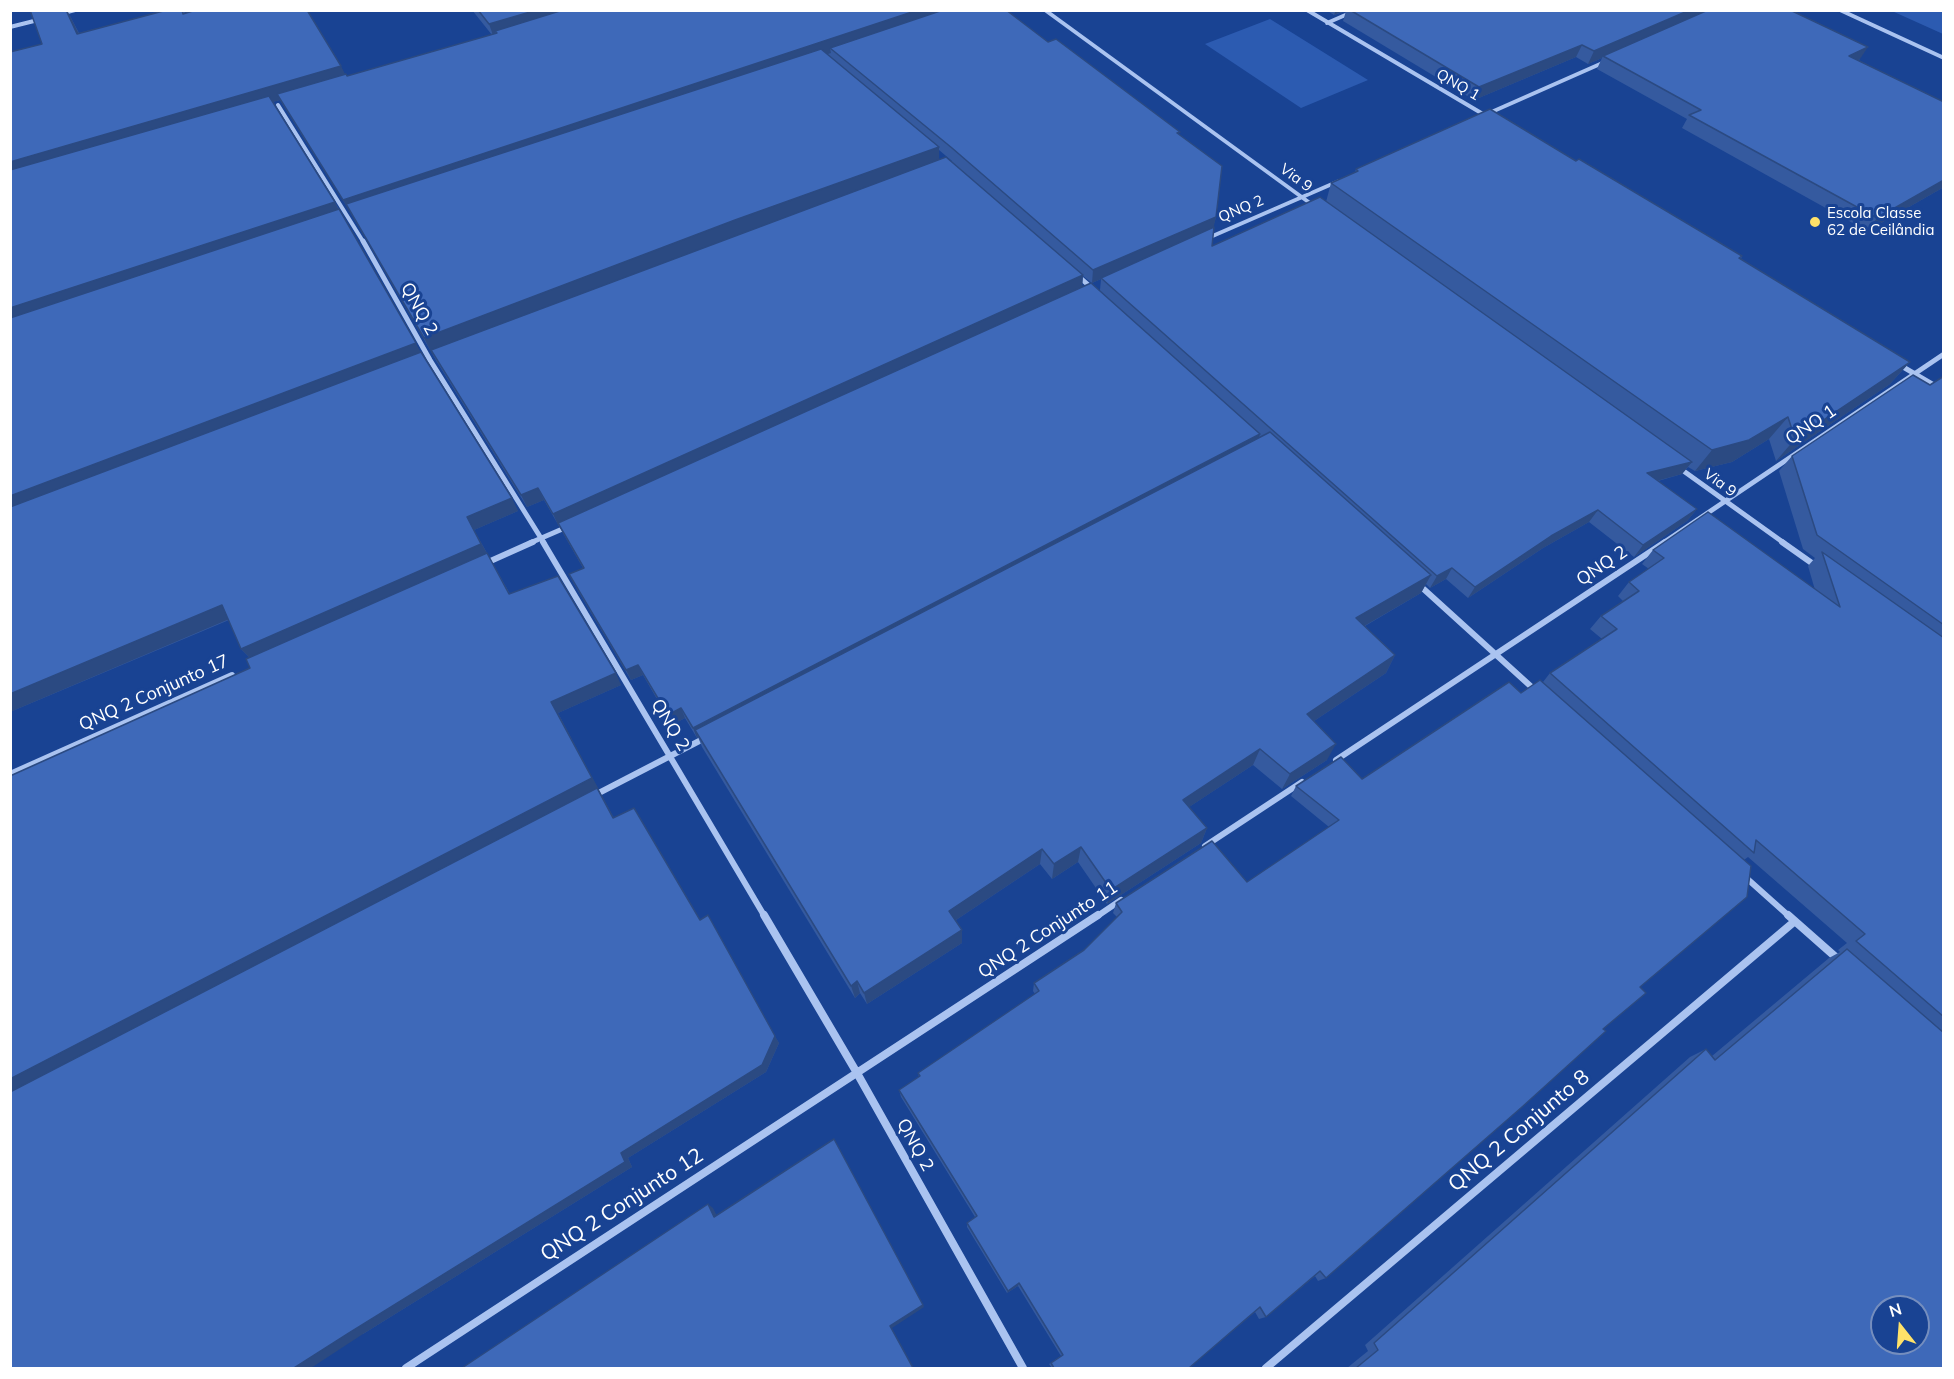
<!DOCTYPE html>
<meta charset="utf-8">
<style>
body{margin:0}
#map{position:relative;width:1954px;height:1379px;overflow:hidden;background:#194393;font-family:Mulish,sans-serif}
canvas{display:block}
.frame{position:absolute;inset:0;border:12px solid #fff;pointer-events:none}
.north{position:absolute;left:1870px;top:1295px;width:60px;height:60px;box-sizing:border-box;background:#194393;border:2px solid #758ebe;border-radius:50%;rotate:343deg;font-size:16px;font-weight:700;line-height:24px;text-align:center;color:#fff}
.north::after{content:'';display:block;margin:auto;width:21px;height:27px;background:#ffe269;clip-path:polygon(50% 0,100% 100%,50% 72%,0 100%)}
</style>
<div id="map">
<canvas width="1954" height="1379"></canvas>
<div class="frame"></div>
<div class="north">N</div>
</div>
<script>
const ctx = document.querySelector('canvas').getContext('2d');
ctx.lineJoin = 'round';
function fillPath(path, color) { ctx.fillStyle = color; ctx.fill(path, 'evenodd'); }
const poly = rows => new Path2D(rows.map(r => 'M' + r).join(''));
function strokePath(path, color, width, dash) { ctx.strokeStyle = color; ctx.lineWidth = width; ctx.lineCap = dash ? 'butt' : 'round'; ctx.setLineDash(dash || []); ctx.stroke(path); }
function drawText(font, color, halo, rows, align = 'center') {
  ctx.font = font + ' Mulish,sans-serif'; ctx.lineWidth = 6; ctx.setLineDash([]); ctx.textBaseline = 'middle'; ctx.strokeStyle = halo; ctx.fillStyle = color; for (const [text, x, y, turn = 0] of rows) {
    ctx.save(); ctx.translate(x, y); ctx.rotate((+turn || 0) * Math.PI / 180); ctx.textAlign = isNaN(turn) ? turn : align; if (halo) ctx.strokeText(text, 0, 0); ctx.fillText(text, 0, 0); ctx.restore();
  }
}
fillPath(poly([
 [1892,11,1943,11,1943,34],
 [1270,19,1368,80,1301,108,1205,44]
]), '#2c5bb1');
strokePath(poly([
 [1045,10,1314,206],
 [1307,10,1488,117],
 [1840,10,1944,58],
 [60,14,75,10],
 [1327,23,1357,10],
 [10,27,42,19],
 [278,105,364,243],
 [1487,114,1607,61],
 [1208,238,1339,181]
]), '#aac3f0', 4);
strokePath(poly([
 [363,241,430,360,544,543],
 [1077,275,1094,290],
 [1898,364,1944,391],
 [1678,467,1784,543],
 [530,543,567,527],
 [1663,543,1944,354]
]), '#aac3f0', 5);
strokePath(poly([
 [543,542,765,917],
 [1782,542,1816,566],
 [486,563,533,542],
 [1417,583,1536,691],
 [1336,760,1665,542],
 [10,774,232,675],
 [593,796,707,737],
 [1205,846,1302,782],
 [1743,875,1790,917],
 [1096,917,1121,900]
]), '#aac3f0', 6);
strokePath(poly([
 [764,915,857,1073,1023,1368],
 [1788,915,1839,960],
 [406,1368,1098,915],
 [1266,1368,1795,921]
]), '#aac3f0', 8);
fillPath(poly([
 [167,10,183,10,185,13,345,74,347,76,492,35,472,10,1006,10,1048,42,1180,135,1216,217,1213,227,1212,246,1326,202,1331,183,1355,172,1356,169,1576,161,1742,256,1741,259,1910,362,1890,384,1776,461,1769,439,1732,462,1695,471,1688,467,1682,474,1658,481,1697,509,1687,521,1634,557,1589,522,1543,548,1468,598,1446,579,1430,588,1426,584,1421,593,1365,626,1395,655,1386,673,1314,721,1327,760,1282,789,1253,765,1189,807,1207,828,1201,843,1107,904,1078,862,1052,879,1040,864,956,920,962,943,867,1004,860,993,855,998,702,747,698,737,697,738,685,718,672,725,643,675,631,680,574,584,569,574,583,568,544,500,527,507,437,362,351,213,280,100,272,102,339,209,420,352,518,511,474,530,510,594,621,685,558,713,598,789,614,818,700,920,779,1043,766,1072,628,1158,632,1167,363,1334,250,668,249,657,241,649,229,620,10,712,42,44,70,16,79,33],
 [939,150,952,161,939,159],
 [1083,276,1092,283,1101,279,1100,290,1082,287],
 [1326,10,1790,10,1860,59,1857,61,1944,187,1867,231,1682,128,1687,119,1597,69,1602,58,1588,64,1576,57,1474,100,1343,21,1346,11,1334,15],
 [1944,376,1944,1368,1347,1368,1368,1351,1365,1345,1690,1057,1706,1049,1712,1056,1829,958,1840,952,1838,950,1847,943,1748,857,1744,860,1640,987,1603,1029,1326,1278,1318,1281,1315,1276,1266,1317,1259,1319,1255,1312,1189,1368,1052,1368,1049,1364,1061,1356,1018,1286,1007,1293,967,1227,967,1223,975,1217,901,1097,899,1090,919,1077,918,1073,1035,994,1033,991,1034,983,1084,950,1117,917,1113,913,1116,903,1247,882,1329,827,1291,796,1296,786,1362,779,1521,693,1543,682,1550,673,1602,639,1590,629,1601,616,1623,601,1618,596,1629,582,1649,569,1642,564,1653,550,1815,590,1808,566,1815,558,1803,549,1779,471,1792,456,1930,385]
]), '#355a9f');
fillPath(poly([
 [66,10,67,10,86,48,77,34],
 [537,10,587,10,495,31,497,37,494,38,489,24],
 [918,10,958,10,830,48,831,53,350,213,343,200],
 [1336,10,1346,10,1334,15],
 [1690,10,1712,10,1603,56,1602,58,1588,64,1594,51],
 [1582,45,1576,57,1474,100,1479,87],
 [1868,47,1860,59,1841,69,1849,56],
 [341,66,348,80,277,94,280,100,10,179,10,162],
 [939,147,939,163,738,236,432,354,424,338,735,220],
 [1944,180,1944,187,1867,231,1877,218],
 [335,202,342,216,10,326,10,308],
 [1216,217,1213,230,1101,278,1101,279,1092,283,1093,270],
 [1083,275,1082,288,558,525,553,514],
 [416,343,423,357,10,515,10,496],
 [1910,362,1890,384,1776,461,1795,439],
 [1788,417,1769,439,1732,462,1695,471,1712,450],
 [1260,434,1257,445,695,730,698,737,697,738,693,728],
 [1692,462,1682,474,1638,486,1647,473],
 [538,488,544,500,527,507,521,495],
 [512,498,518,511,474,530,517,607,253,661,241,649,467,517],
 [1697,509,1687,521,1634,557,1643,545],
 [1598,510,1589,522,1543,548,1468,598,1475,587,1551,536],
 [1452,568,1446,579,1430,588,1437,576],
 [1431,575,1421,593,1347,636,1356,618],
 [222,605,234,617,10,712,10,694],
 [1395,655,1386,673,1299,731,1307,714],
 [638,665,643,675,631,680,626,670],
 [616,673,621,685,558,713,620,829,10,1095,10,1079,551,702],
 [681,708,685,718,672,725,668,715],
 [1336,744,1327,760,1282,789,1290,774],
 [1260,749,1253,765,1177,815,1183,800],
 [1207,828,1201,843,1107,904,1111,890],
 [1081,847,1078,862,1052,879,1054,864],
 [1042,849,1040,864,950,924,949,911],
 [962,930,962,943,867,1004,864,993],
 [857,981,860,993,855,998,851,986],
 [775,1036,779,1043,766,1072,628,1158,632,1167,363,1334,311,1368,294,1368,621,1153],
 [834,1139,924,1307,892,1328,914,1368,913,1368,890,1326],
 [708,1204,713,1208,719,1220,714,1217],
 [1019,1283,1018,1286,1007,1293,1008,1291]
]), '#2b4a82');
const building = poly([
 [30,10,66,10,77,34,167,10,182,10,183,14,196,10,307,10,341,66,10,162,10,52,42,44,30,10],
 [478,10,537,10,489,24,478,10],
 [563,10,918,10,343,200,277,94,346,74,347,76,497,33,495,31,563,10],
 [943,10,1006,10,1048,42,1056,39,1180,132,1177,133,1222,166,1216,217,1093,270,952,148,830,48,943,10],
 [1350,10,1690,10,1594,51,1582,45,1479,87,1350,10],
 [1708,10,1790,10,1868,47,1849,56,1944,102,1944,180,1877,218,1689,115,1701,110,1603,56,1708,10],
 [821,49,939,147,735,220,424,338,346,204,821,49],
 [269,96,335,202,10,308,10,170,269,96],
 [1490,109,1576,161,1579,159,1742,256,1739,258,1910,362,1795,439,1788,417,1749,440,1712,450,1331,183,1358,171,1356,169,1490,109],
 [946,157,1083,275,553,514,538,488,521,495,431,350,946,157],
 [1320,197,1692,462,1647,473,1697,509,1643,545,1598,510,1551,536,1475,587,1452,568,1437,576,1101,278,1214,227,1212,246,1320,197],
 [339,209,416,343,10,496,10,318,339,209],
 [1091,283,1260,434,693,728,681,708,668,715,638,665,626,670,569,574,584,568,558,523,1091,283],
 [421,352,512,498,467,517,481,544,241,649,222,605,10,694,10,507,421,352],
 [1913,375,1930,385,1944,376,1944,625,1817,535,1792,456,1913,375],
 [1270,432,1431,575,1356,618,1395,655,1307,714,1336,744,1290,774,1260,749,1183,800,1207,828,1111,890,1081,847,1054,864,1042,849,949,911,962,930,864,993,857,981,851,986,695,730,1270,432],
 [1708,512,1840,607,1822,552,1944,638,1944,1017,1856,941,1865,934,1756,840,1754,853,1550,673,1617,629,1601,616,1639,591,1629,582,1664,558,1653,550,1708,512],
 [487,553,509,594,558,576,616,673,551,702,592,778,10,1079,10,776,250,668,246,659,487,553],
 [1540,680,1751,866,1747,897,1640,987,1646,993,1603,1029,1606,1031,1522,1107,1326,1278,1320,1271,1266,1317,1260,1307,1189,1368,1054,1368,1051,1363,1063,1355,1019,1283,1008,1291,967,1223,977,1216,899,1090,920,1076,918,1073,1039,991,1034,983,1084,950,1122,912,1116,903,1212,841,1247,882,1339,820,1296,786,1341,757,1362,779,1509,682,1521,693,1540,680],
 [597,788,613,818,634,808,700,920,708,915,775,1036,762,1065,621,1153,625,1162,349,1333,294,1368,10,1368,10,1092,597,788],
 [1847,949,1944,1033,1944,1368,1356,1368,1378,1350,1374,1343,1706,1049,1715,1060,1847,949],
 [1882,1307,1918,1307,1918,1343,1882,1343,1882,1307],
 [834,1139,923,1305,890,1326,913,1368,462,1368,708,1204,714,1217,834,1139]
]);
fillPath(building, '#3e69b9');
strokePath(building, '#2b4a82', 1.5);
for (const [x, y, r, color] of [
 [1815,222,6,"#ffe269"]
]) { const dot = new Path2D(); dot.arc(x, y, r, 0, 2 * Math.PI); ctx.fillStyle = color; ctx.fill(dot); strokePath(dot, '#194393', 2); }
drawText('15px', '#fff', '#194393', [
 ["QNQ 1",1458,85,30],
 ["Via 9",1296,178,36],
 ["QNQ 2",1241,209,-23],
 ["Via 9",1720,483,36]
]);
drawText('15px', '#fff', '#194393', [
 ["Escola Classe",1827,213],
 ["62 de Ceilândia",1827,230]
], 'left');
drawText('18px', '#fff', '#194393', [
 ["QNQ 2",419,309,61],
 ["QNQ 1",1811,425,-34],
 ["QNQ 2",1602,566,-34],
 ["QNQ 2 Conjunto 17",154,693,-24],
 ["QNQ 2",670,725,59],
 ["QNQ 2 Conjunto 11",1048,930,-33],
 ["QNQ 2",915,1145,61]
]);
drawText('21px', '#fff', '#194393', [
 ["QNQ 2 Conjunto 8",1519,1131,-40],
 ["QNQ 2 Conjunto 12",622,1205,-33]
]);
</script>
